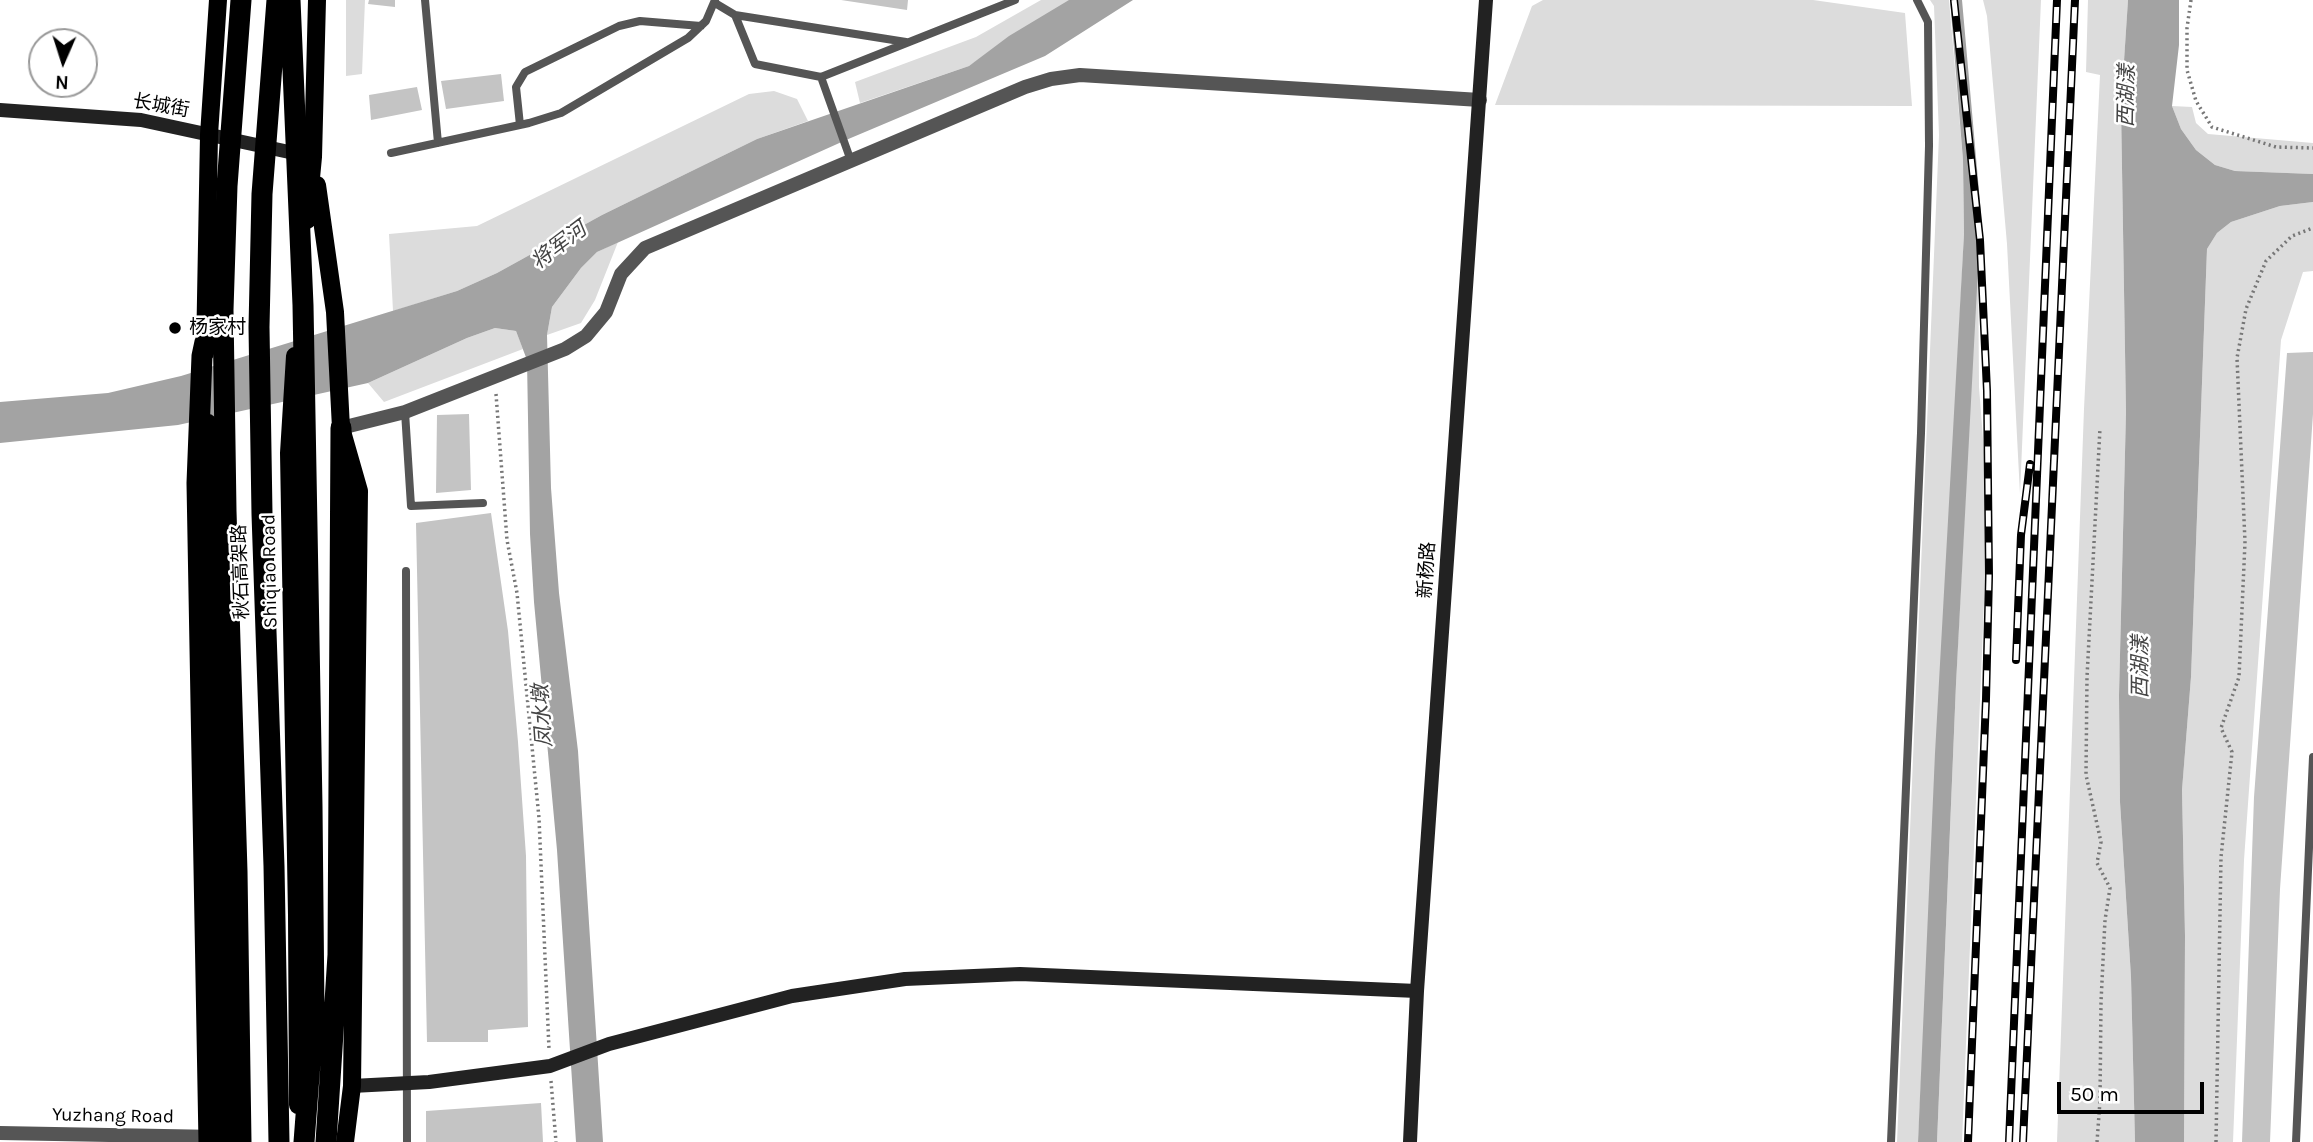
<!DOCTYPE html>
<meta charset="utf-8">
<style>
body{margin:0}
#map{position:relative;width:2313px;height:1142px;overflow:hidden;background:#fff;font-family:Karla,sans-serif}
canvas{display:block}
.north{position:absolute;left:28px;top:28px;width:70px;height:70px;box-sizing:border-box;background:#fff;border:2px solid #999;border-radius:50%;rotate:183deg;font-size:19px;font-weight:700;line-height:28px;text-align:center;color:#000}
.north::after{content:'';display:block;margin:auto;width:24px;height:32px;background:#000;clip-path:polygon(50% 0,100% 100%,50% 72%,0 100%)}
.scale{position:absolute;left:2057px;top:1082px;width:147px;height:32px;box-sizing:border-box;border:4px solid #000;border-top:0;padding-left:9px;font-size:21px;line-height:24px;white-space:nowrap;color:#000;-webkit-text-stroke:5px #fff;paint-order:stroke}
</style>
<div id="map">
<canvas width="2313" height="1142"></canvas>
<div class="north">N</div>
<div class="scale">50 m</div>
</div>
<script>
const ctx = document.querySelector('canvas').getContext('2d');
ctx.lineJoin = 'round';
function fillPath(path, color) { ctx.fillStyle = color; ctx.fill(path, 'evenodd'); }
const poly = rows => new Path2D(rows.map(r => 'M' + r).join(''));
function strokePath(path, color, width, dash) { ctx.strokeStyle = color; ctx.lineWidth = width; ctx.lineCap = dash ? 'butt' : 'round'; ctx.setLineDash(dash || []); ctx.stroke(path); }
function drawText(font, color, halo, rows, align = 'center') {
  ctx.font = font + ' Karla,"Noto Sans SC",sans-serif'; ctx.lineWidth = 5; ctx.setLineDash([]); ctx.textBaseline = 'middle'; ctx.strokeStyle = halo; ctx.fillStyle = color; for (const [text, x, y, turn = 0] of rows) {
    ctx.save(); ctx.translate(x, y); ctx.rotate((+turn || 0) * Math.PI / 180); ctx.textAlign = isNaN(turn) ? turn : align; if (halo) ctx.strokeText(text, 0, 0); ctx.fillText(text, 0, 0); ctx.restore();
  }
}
fillPath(poly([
 [346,0,365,0,362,74,346,76],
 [1041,0,1071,0,969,66,860,103,855,82,976,37],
 [1543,0,1813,0,1905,13,1912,106,1495,105,1532,6],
 [1930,0,1949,0,1963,160,1964,234,1918,1142,1897,1142,1939,135,1934,6],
 [1983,0,2041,0,2020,494,2007,244,1987,16],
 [2088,0,2128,0,2121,108,2126,412,2119,695,2120,802,2131,977,2135,1142,2057,1142,2084,409,2100,75,2086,72],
 [774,91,797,99,808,121,757,139,602,215,497,273,457,291,393,311,389,234,477,226,749,94],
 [2172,106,2192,107,2196,123,2208,134,2313,143,2313,174,2235,171,2215,165,2196,150,2181,129],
 [2313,202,2313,271,2303,272,2281,340,2244,860,2233,1142,2184,1142,2185,936,2182,790,2191,677,2207,249,2217,233,2231,222,2280,206],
 [618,242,595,300,581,323,547,335,552,307,581,268,597,252],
 [1978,244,1979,387,1988,504,1962,1142,1937,1142,1956,684],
 [495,328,516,331,523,349,384,402,368,383,467,338]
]), '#dcdcdc');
fillPath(poly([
 [1069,0,1133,0,1045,56,846,140,597,252,581,268,552,307,547,335,551,488,559,593,578,751,603,1142,576,1142,557,850,534,602,530,534,527,360,516,331,495,328,467,338,368,383,178,425,0,443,0,402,108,393,181,376,457,291,497,273,602,215,757,139,969,66,1009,36],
 [1950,0,1962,0,1981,213,1956,684,1937,1142,1918,1142,1935,753,1964,234,1963,160],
 [2128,0,2179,0,2179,45,2172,106,2181,129,2196,150,2215,165,2235,171,2313,174,2313,202,2280,206,2231,222,2217,233,2207,249,2191,677,2182,790,2185,936,2184,1142,2135,1142,2131,977,2120,802,2119,695,2126,412,2121,107]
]), '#a3a3a3');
fillPath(poly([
 [369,0,395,0,395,7,368,4],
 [841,0,908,0,907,10],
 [501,74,504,101,446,109,441,81],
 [417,87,422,110,371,120,369,95],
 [2313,352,2313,414,2280,889,2270,1142,2242,1142,2254,797,2287,353],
 [469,414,471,490,436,493,437,415],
 [491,513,508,631,518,742,526,856,528,1027,488,1030,488,1042,427,1042,416,523],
 [541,1103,543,1142,426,1142,426,1111]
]), '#c4c4c4');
strokePath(poly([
 [2191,0,2187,28,2187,70,2196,101,2212,127,2276,147,2313,148],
 [496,394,507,540,517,593,539,818,549,1049],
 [551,1081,556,1142],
 [2097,1142,2100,1101,2101,1002,2105,920,2110,888,2097,863,2101,842,2086,775,2087,677,2100,428],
 [2216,1142,2221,857,2232,752,2221,728,2239,677,2245,542,2237,358,2246,309,2266,261,2292,236,2313,228]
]), '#777', 3.5, [2, 3.5]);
strokePath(poly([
 [425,0,438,143],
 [715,3,735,15,755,64,821,77,1015,0],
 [735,15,906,42],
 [821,77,851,161],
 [520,125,516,87,525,72,619,26,640,21,701,26],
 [391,153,529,123,561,113,688,38,706,21,715,0],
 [405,412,411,506,483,503],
 [406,571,407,1142],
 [1891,1142,1921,433,1929,146,1928,22,1917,0],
 [2296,1142,2313,757]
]), '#555', 8);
strokePath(poly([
 [341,428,405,412,565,349,586,336,606,312,621,274,645,248,1025,87,1051,79,1080,75,1480,100],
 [0,1133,218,1137]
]), '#555', 14);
strokePath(poly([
 [0,110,141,120,303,155],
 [352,1086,429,1082,550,1066,609,1044,792,996,905,979,1020,974,1417,991],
 [1410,1142,1417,991,1486,0]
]), '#222', 14);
strokePath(poly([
 [317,185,335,312,341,428,359,491,352,1086,345,1142],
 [307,220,313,157,317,0],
 [205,353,209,135,218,0],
 [295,356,289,453,297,915,298,1105],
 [208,423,226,1142]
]), '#000', 18);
strokePath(poly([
 [241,0,227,186,223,310,226,511,237,871,241,1142],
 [277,0,262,194,259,327,262,514,274,866,279,1142],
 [290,0,303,305,312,806,314,1011,304,1142],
 [205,342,202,356,197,483,209,1142],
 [326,1142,338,955,341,428]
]), '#000', 21);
const rail = poly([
 [1954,0,1980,240,1987,391,1989,576,1986,699,1968,1142],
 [2016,660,2021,535,2030,464],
 [2009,1142,2057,0],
 [2023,1142,2075,0]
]);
strokePath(rail, '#000', 8);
strokePath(rail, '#fff', 5, [16]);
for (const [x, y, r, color] of [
 [175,328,7,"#000"]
]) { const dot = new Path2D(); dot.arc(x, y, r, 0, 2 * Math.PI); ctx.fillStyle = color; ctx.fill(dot); strokePath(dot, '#fff', 2.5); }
drawText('19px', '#000', '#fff', [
 ["长城街",161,106,10],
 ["新杨路",1427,570,-86],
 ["Shiqiao Road",270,571,-91],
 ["秋石高架路",241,572,-92],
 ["Yuzhang Road",113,1116,1]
]);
drawText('19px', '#000', '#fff', [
 ["杨家村",189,328]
], 'left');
drawText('italic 21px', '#444', '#fff', [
 ["西湖漾",2127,96,-89],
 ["将军河",559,246,-37],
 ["西湖漾",2141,667,-90],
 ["凤水墩",543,716,-94]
]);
</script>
